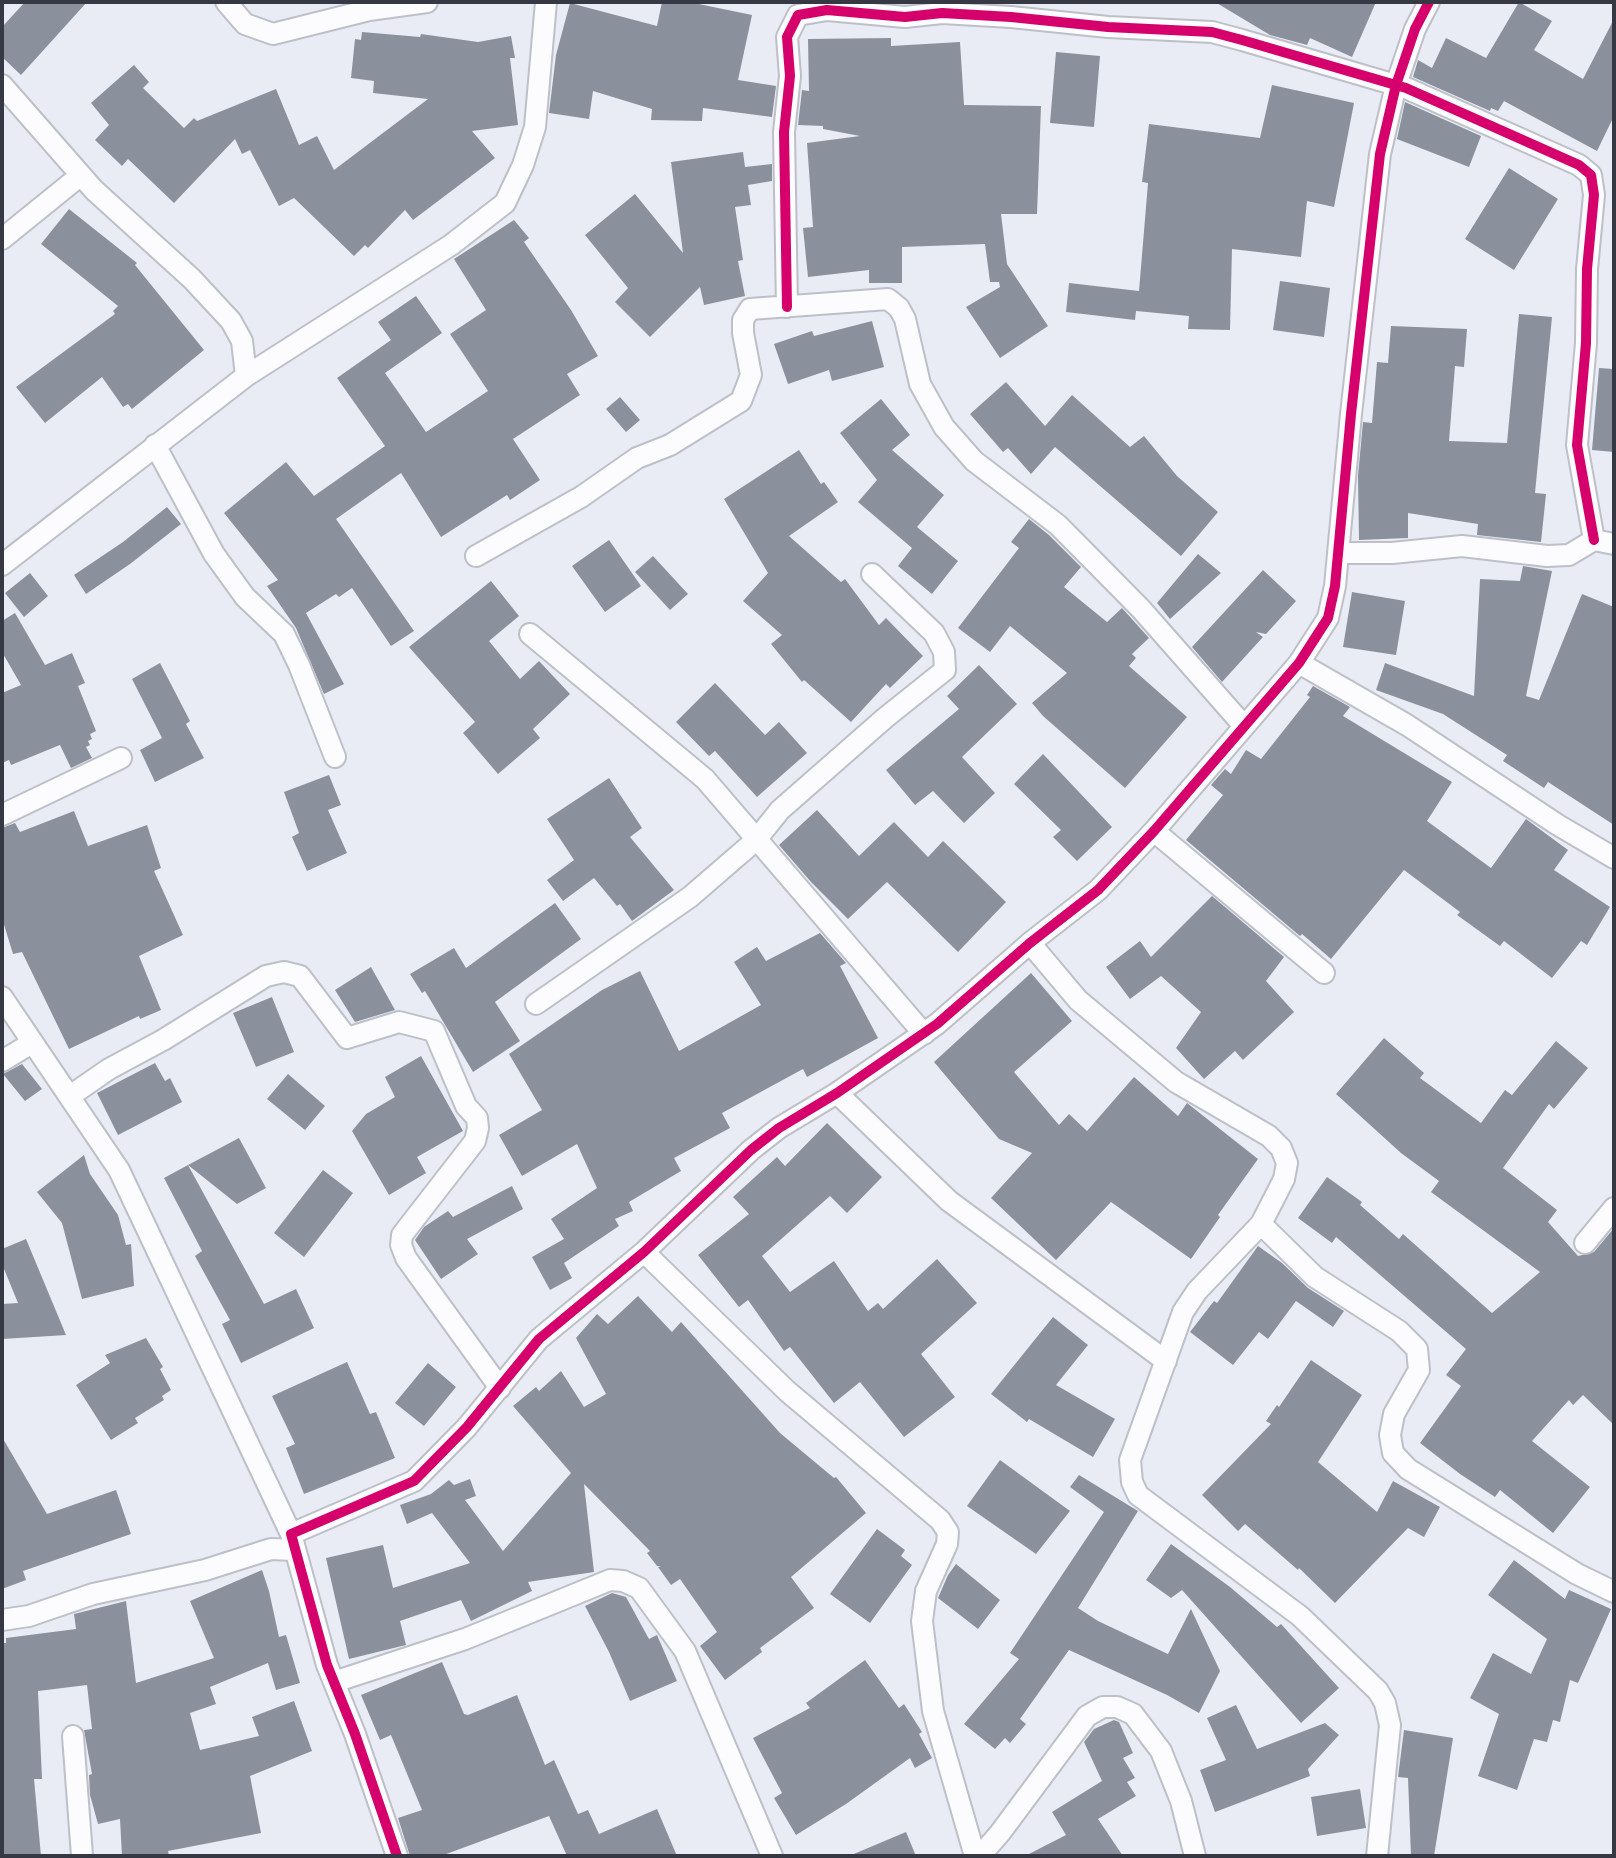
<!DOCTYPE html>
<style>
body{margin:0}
#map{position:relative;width:1616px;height:1858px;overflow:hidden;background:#eaecf5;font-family:Georgia,serif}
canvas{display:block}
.frame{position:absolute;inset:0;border:4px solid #363843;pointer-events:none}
</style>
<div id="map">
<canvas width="1616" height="1858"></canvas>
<div class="frame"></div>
</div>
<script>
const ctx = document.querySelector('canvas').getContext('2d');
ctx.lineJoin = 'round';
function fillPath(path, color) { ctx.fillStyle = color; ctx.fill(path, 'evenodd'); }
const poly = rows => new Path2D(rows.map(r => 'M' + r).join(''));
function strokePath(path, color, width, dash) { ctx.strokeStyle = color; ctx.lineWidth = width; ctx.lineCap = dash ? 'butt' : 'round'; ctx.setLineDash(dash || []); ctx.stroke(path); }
fillPath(poly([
 [25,2,87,2,21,75,2,57,2,27],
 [662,2,689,2,752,15,738,80,776,86,772,117,703,108,702,121,651,120,652,109,593,91,589,119,549,113,556,55,570,3,657,26],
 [1215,2,1376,2,1352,57,1310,38,1307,45,1270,35],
 [1519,2,1552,21,1534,50,1583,79,1614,19,1614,116,1597,151,1504,101,1498,111,1491,108,1490,111,1413,77,1418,60,1432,68,1446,38,1486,58],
 [362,32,420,37,421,34,478,42,511,36,515,58,510,58,518,125,472,131,495,158,413,220,405,210,368,248,365,245,354,256,294,198,279,206,250,150,242,154,235,139,174,203,128,159,122,166,95,140,109,125,91,103,134,65,149,82,143,88,184,128,194,118,197,121,276,89,299,145,317,136,334,170,428,99,373,93,374,81,351,78,355,39,361,40],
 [891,38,891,46,960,42,964,105,1041,106,1037,214,1001,214,1007,264,1048,326,1000,358,966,307,1000,287,999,282,990,282,985,244,902,247,902,283,869,283,869,270,808,277,803,228,813,227,807,143,860,136,823,129,823,126,798,125,802,90,809,91,808,39],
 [1056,52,1100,56,1094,127,1050,123],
 [1272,85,1354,103,1334,207,1307,201,1301,257,1232,249,1230,330,1188,329,1189,316,1136,311,1135,320,1066,312,1069,283,1139,291,1148,183,1142,182,1149,124,1260,138],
 [1405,102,1481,136,1469,167,1397,139],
 [743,152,745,167,772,164,772,181,748,185,751,205,735,207,743,260,738,261,745,296,704,305,700,287,650,337,615,302,628,288,585,235,635,194,683,253,671,162],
 [1509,168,1558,199,1514,270,1465,239],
 [69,209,137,263,135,265,204,350,132,409,128,404,123,407,102,377,45,423,16,387,115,314,113,311,118,306,41,244],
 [514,220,529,238,524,242,571,310,598,356,567,374,580,395,513,439,540,480,510,500,507,495,441,537,401,473,336,519,414,631,391,646,352,588,339,597,336,594,306,613,344,684,324,694,296,628,267,586,278,580,224,513,286,462,314,496,385,446,337,378,391,340,378,322,416,296,442,333,385,373,426,432,488,391,450,334,486,310,454,259],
 [1280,281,1330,288,1324,337,1273,330],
 [1519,314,1552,317,1535,493,1546,494,1541,542,1477,535,1478,524,1408,513,1408,538,1359,540,1358,476,1363,422,1372,423,1377,362,1388,363,1391,326,1467,329,1464,367,1455,366,1449,441,1507,443],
 [872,321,884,367,832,381,829,370,788,384,774,344,812,331,814,336],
 [1599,368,1614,369,1614,452,1592,450],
 [1006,382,1045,426,1072,395,1130,447,1144,436,1177,476,1218,512,1181,556,1055,447,1031,474,1008,448,1003,452,970,414],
 [620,397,640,420,626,432,606,409],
 [881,399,910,435,892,450,944,495,917,527,958,561,932,594,898,566,912,548,858,502,877,480,840,433],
 [799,450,821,484,824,482,838,502,789,536,841,582,845,579,879,625,886,618,923,656,890,688,886,684,851,722,804,680,802,682,771,644,782,635,743,601,768,573,724,499],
 [167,507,181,524,130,564,86,594,74,575,123,542],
 [1029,519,1049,535,1081,567,1064,587,1107,622,1122,608,1149,638,1132,654,1136,658,1129,666,1187,717,1125,788,1043,716,1032,703,1067,673,1010,626,990,652,958,628,1019,548,1011,542],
 [609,540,641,586,605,612,572,566],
 [1198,554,1221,573,1170,619,1157,603],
 [653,556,688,594,670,610,635,572],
 [1523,566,1552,571,1526,696,1539,700,1582,594,1614,607,1614,825,1548,782,1544,788,1503,761,1507,755,1443,714,1376,690,1385,663,1474,696,1480,579,1520,581],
 [1263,570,1296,601,1266,634,1256,632,1263,637,1222,682,1192,647],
 [30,573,48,596,24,617,5,593],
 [491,581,519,616,489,641,520,679,539,661,570,694,533,729,540,738,498,774,463,733,475,722,409,647],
 [1352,592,1405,601,1396,655,1343,647],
 [15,613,45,665,72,653,85,683,78,686,96,731,90,734,92,739,88,741,90,745,86,747,92,758,71,768,60,745,11,765,9,760,2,763,2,693,21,685,2,652,2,621],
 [160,663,190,721,186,724,204,758,155,782,140,750,162,738,132,679],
 [979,665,1017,704,962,757,995,793,964,823,933,791,915,805,886,770,959,709,947,696],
 [715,683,765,735,779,722,807,753,757,797,715,751,709,756,676,722],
 [1313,686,1350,707,1343,716,1452,782,1427,821,1491,868,1526,819,1568,850,1554,870,1610,907,1587,945,1581,941,1552,978,1504,941,1500,946,1457,915,1460,912,1404,870,1331,959,1302,934,1300,936,1186,840,1223,795,1211,785,1225,769,1231,774,1246,750,1261,759,1310,697,1307,695],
 [1043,754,1112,827,1077,861,1053,837,1061,830,1014,784],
 [329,775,341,805,328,810,347,853,307,871,292,837,299,833,284,792],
 [609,778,642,828,630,837,674,890,632,921,620,904,617,906,594,878,563,901,547,880,574,860,547,819],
 [817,810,859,856,894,822,928,857,943,841,1006,902,958,952,887,882,848,919,811,882,779,845],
 [74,811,88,846,147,825,161,868,154,871,183,935,139,956,161,1010,140,1019,139,1016,69,1049,22,952,13,954,2,918,2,828,15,823,20,832],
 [1212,896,1284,957,1266,981,1294,1012,1243,1060,1235,1051,1204,1079,1176,1048,1201,1012,1161,976,1130,999,1106,967,1140,941,1151,957],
 [555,903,581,939,495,1002,520,1041,473,1072,425,991,422,993,410,974,454,948,466,968],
 [820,933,846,963,840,966,878,1038,807,1077,803,1069,722,1113,730,1128,674,1158,681,1171,629,1202,633,1211,615,1219,619,1226,564,1263,572,1278,550,1290,532,1257,564,1239,551,1219,597,1188,577,1144,522,1176,499,1135,542,1110,509,1054,602,990,640,971,679,1051,761,1005,734,962,757,947,766,961],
 [371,967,395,1010,355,1022,335,990],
 [1031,973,1072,1021,1014,1072,1059,1125,1069,1114,1087,1131,1134,1077,1178,1116,1187,1103,1258,1159,1218,1215,1220,1217,1191,1259,1111,1202,1056,1260,991,1198,1032,1153,999,1139,934,1062],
 [272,997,294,1052,256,1067,233,1013],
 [1384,1038,1424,1073,1420,1078,1481,1123,1505,1090,1512,1095,1556,1041,1588,1068,1554,1109,1549,1104,1503,1168,1557,1210,1548,1222,1578,1256,1594,1252,1614,1228,1614,1425,1583,1395,1573,1405,1569,1400,1532,1441,1590,1487,1553,1533,1500,1490,1495,1497,1460,1474,1420,1443,1461,1386,1446,1375,1466,1349,1336,1237,1332,1243,1298,1218,1327,1177,1362,1202,1360,1205,1399,1239,1403,1234,1492,1313,1540,1272,1431,1192,1439,1181,1401,1153,1336,1094],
 [421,1056,463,1131,417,1157,426,1173,389,1195,352,1131,366,1114,395,1097,385,1077],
 [155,1063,165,1081,170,1078,182,1102,118,1135,97,1093],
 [22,1064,42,1089,25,1101,3,1074],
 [288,1074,325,1106,305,1130,267,1099],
 [827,1123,882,1177,847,1213,830,1196,762,1256,790,1292,834,1261,868,1311,878,1303,883,1309,937,1259,977,1303,921,1354,955,1397,904,1437,860,1382,834,1403,790,1347,784,1351,748,1300,739,1307,698,1255,749,1214,733,1197,777,1157,785,1166],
 [239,1138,266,1188,237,1204,188,1165],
 [84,1155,90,1174,118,1215,126,1245,131,1244,134,1286,82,1299,62,1223,37,1192],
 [188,1165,264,1304,296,1289,314,1328,241,1363,222,1324,230,1320,195,1256,202,1251,164,1178],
 [323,1170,353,1193,304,1257,274,1233],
 [512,1186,523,1209,467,1239,478,1254,441,1279,415,1240,424,1227,448,1211,453,1217],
 [26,1239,66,1335,2,1339,2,1304,18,1303,2,1264,2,1249],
 [1258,1246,1282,1263,1308,1288,1344,1311,1333,1327,1296,1301,1268,1339,1259,1332,1233,1365,1190,1332,1214,1301,1217,1303],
 [638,1296,672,1332,681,1322,780,1433,834,1478,836,1477,866,1513,791,1577,814,1608,760,1648,762,1652,725,1680,700,1646,717,1632,680,1579,671,1585,658,1567,661,1566,657,1566,647,1553,650,1551,584,1484,594,1572,528,1582,532,1591,471,1621,461,1600,400,1621,406,1645,349,1659,326,1558,383,1545,393,1588,470,1563,432,1513,407,1524,400,1505,431,1494,449,1480,454,1485,470,1479,476,1496,465,1500,503,1551,571,1473,513,1406,536,1387,539,1391,561,1371,584,1407,606,1394,576,1338,597,1314,608,1324],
 [1053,1317,1088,1345,1056,1385,1115,1419,1093,1457,1029,1419,1027,1422,991,1394],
 [146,1338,163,1367,160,1369,171,1390,162,1396,164,1400,135,1418,138,1423,111,1440,76,1385,110,1363,105,1355],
 [1311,1360,1362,1395,1318,1462,1377,1512,1393,1481,1440,1507,1424,1537,1408,1528,1335,1603,1299,1568,1298,1570,1245,1524,1238,1531,1202,1495,1271,1424,1266,1421,1277,1405,1279,1407],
 [347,1362,370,1414,376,1412,395,1458,304,1494,286,1448,295,1444,272,1396],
 [428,1363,456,1387,424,1426,395,1403],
 [2,1437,47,1514,116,1490,131,1534,23,1571,26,1580,2,1589],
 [1000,1460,1070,1511,1036,1554,967,1506],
 [1079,1475,1138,1511,1078,1608,1098,1621,1168,1654,1191,1609,1220,1671,1199,1713,1167,1695,1069,1650,1020,1719,1026,1724,1010,1743,1005,1738,995,1749,964,1724,1019,1659,1010,1653,1104,1512,1070,1487],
 [877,1529,905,1550,901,1556,912,1565,870,1623,830,1594],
 [1171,1544,1230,1587,1277,1627,1281,1624,1339,1688,1301,1723,1182,1590,1171,1598,1146,1580],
 [1514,1560,1565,1599,1569,1590,1611,1609,1578,1683,1570,1680,1560,1722,1553,1720,1547,1742,1534,1739,1517,1790,1478,1776,1499,1714,1470,1698,1493,1653,1531,1674,1547,1639,1488,1595],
 [956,1564,1000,1600,978,1629,938,1598,948,1575],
 [262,1570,269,1591,279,1637,286,1635,300,1683,276,1690,268,1663,210,1687,216,1704,190,1713,200,1750,259,1736,252,1717,294,1701,312,1751,250,1776,261,1833,168,1851,169,1856,122,1856,120,1819,98,1824,90,1795,89,1775,92,1774,84,1730,92,1729,87,1685,38,1691,42,1779,34,1779,41,1856,2,1856,2,1643,6,1643,6,1638,76,1629,74,1614,126,1601,136,1683,214,1658,190,1601],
 [612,1593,626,1597,649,1639,657,1635,677,1681,630,1701,609,1652,585,1606],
 [865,1660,899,1708,904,1704,922,1732,919,1734,932,1758,915,1768,910,1758,846,1804,796,1835,774,1798,782,1793,753,1738,810,1708,806,1703],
 [442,1662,464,1714,468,1715,517,1695,545,1765,554,1760,578,1814,588,1810,599,1834,657,1809,677,1856,567,1856,549,1816,441,1856,410,1856,398,1818,422,1810,391,1735,380,1740,361,1695],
 [1236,1705,1257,1749,1325,1723,1339,1735,1308,1769,1310,1776,1215,1812,1200,1770,1226,1760,1207,1718],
 [1114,1720,1119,1722,1133,1753,1123,1758,1135,1778,1127,1782,1136,1796,1098,1819,1123,1856,1025,1856,1066,1835,1052,1812,1102,1781,1084,1742,1094,1729],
 [1404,1730,1453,1738,1434,1856,1411,1856,1408,1778,1398,1777],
 [1360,1789,1366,1828,1317,1836,1311,1797],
 [906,1832,916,1856,849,1856]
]), '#8a919d');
const street = poly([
 [226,2,245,24,273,34,369,10,427,2],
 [2,85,94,190,192,279,231,321,242,341,246,376],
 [2,239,81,175],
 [787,307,784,132,790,76,787,37,798,15,827,10,905,17,942,13,1011,17,1108,27,1212,32,1242,40,1406,88,1579,165,1591,175,1594,195,1587,269,1586,343,1577,445,1594,540],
 [155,445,214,554,245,597,284,634,299,665,335,757],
 [1338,553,1392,553,1462,546,1547,556,1569,555,1594,540,1614,544],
 [476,556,581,497,637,458,670,445,741,401,751,375,743,333,743,320,750,309,888,299,899,308,905,319,920,384,944,427,974,461,1058,525,1141,609,1244,726],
 [2,565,246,376,451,245,505,203,523,165,535,127,546,2],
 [530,634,705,779,924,1034],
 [1299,663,1407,725,1558,825,1614,858],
 [2,815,121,758],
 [1154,831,1324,973],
 [1030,943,1078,1000,1176,1082,1269,1136,1281,1148,1287,1163,1284,1179,1261,1224,1197,1291,1183,1312,1130,1460,1132,1482,1138,1495,1300,1616,1378,1691,1385,1703,1390,1725,1377,1856],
 [2,997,119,1170,291,1534],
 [536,1004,690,897,756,840,780,810,885,718,945,670,944,652,934,633,872,574],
 [2,1061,32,1043],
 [837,1093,949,1201,1166,1361],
 [70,1096,109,1069,163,1040,266,976,284,972,300,976,347,1038,399,1022,434,1031,466,1106,477,1118,478,1128,475,1141,402,1235,401,1245,406,1258,500,1388],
 [1261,1224,1315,1277,1399,1331,1417,1349,1419,1370,1394,1414,1390,1435,1393,1453,1408,1469,1577,1574,1614,1592],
 [1585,1243,1614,1208],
 [644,1252,787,1391,940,1520,948,1532,947,1544,926,1591,922,1621,933,1711,975,1856],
 [2,1620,29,1616,93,1594,205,1570,271,1549,293,1550],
 [334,1682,465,1639,610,1580,623,1581,639,1588,685,1651,772,1856],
 [73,1736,82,1856],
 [397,1856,355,1734,327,1665,291,1534,414,1481,467,1427,539,1339,644,1252,751,1150,779,1128,837,1093,937,1024,1030,943,1098,890,1154,831,1299,663,1328,618,1335,586,1351,414,1380,154,1396,85,1415,29,1429,2],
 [980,1856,1000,1833,1087,1716,1103,1707,1117,1707,1133,1714,1161,1751,1181,1801,1195,1856]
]);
strokePath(street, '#bdbfc9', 24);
strokePath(street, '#fcfcfe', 20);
strokePath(poly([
 [787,307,784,132,790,76,787,37,798,15,827,10,905,17,942,13,1011,17,1108,27,1212,32,1242,40,1406,88,1579,165,1591,175,1594,195,1587,269,1586,343,1577,445,1594,540],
 [397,1856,355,1734,327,1665,291,1534,414,1481,467,1427,539,1339,644,1252,751,1150,779,1128,837,1093,937,1024,1030,943,1098,890,1154,831,1299,663,1328,618,1335,586,1351,414,1380,154,1396,85,1415,29,1429,2]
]), '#d6006c', 10);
</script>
